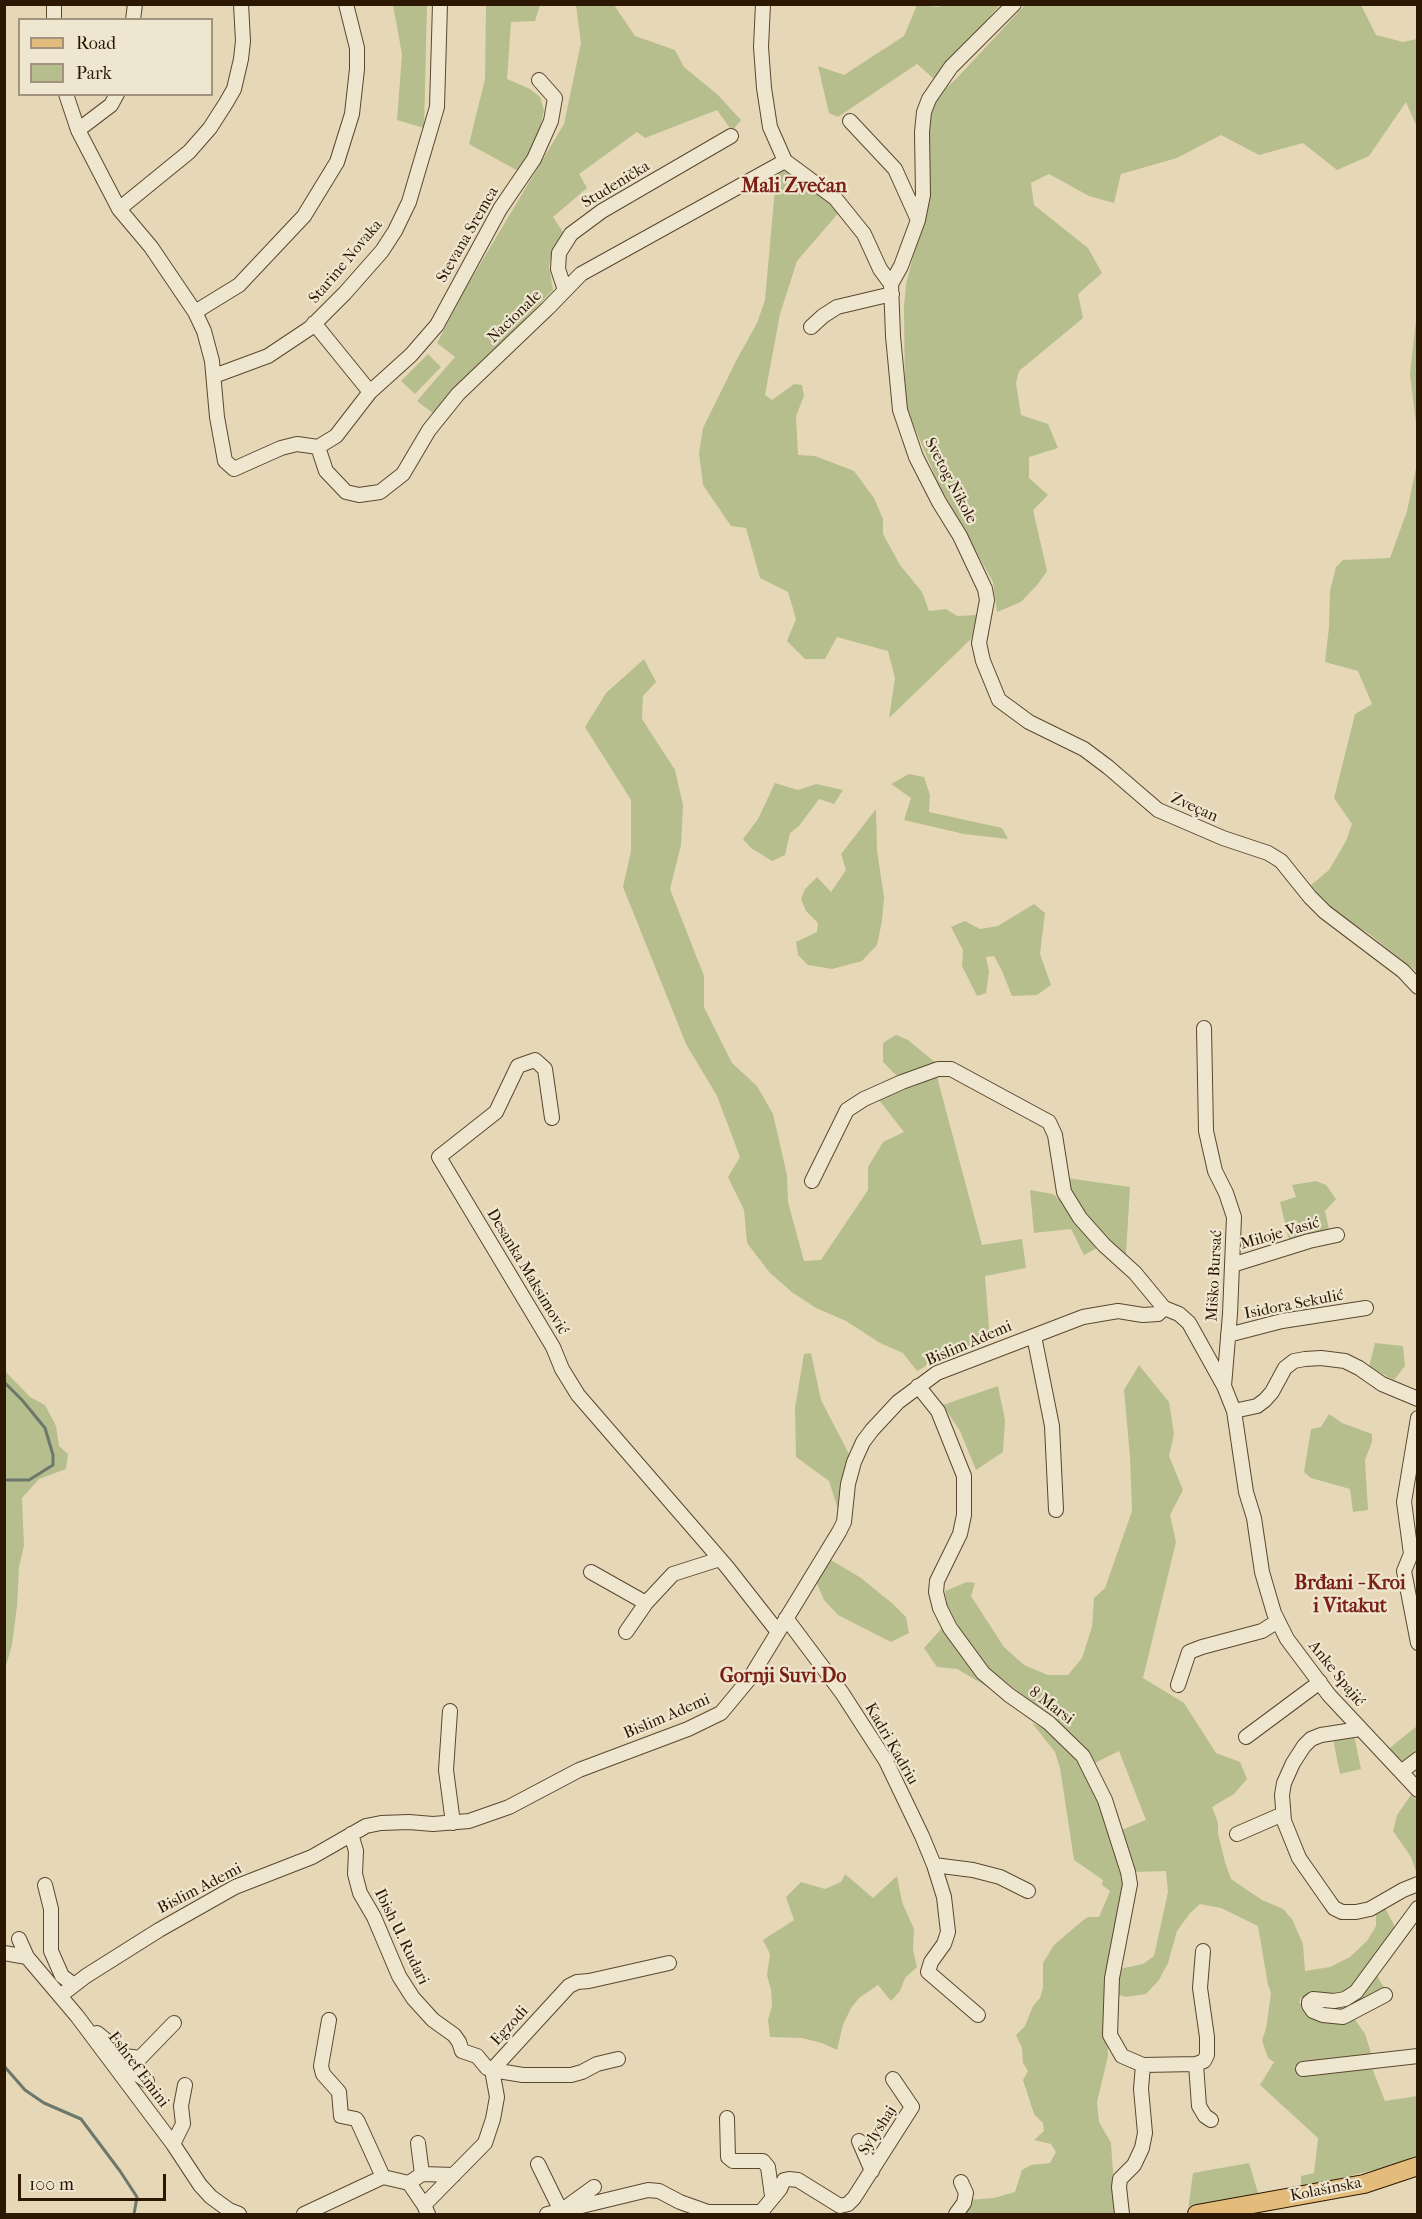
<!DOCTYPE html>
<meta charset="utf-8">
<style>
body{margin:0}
#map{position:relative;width:1422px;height:2219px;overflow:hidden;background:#e6d8b7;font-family:"IM FELL French Canon",serif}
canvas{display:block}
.frame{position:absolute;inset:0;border:6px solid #2c1703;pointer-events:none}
.legend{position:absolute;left:18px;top:18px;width:195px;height:78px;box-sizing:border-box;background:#efe6d0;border:2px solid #a1937e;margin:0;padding:8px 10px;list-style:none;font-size:18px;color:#2c1703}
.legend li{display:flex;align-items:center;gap:12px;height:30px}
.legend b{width:30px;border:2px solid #a1937e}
.scale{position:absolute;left:18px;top:2174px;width:148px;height:27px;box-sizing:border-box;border:3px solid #2c1703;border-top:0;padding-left:8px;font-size:18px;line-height:21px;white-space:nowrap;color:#2c1703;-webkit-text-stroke:4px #efe6d0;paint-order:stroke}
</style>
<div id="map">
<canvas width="1422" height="2219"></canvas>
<div class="frame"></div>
<ul class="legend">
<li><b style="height:8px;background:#e3bc7c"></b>Road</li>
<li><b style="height:16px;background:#b6be8d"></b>Park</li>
</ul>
<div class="scale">100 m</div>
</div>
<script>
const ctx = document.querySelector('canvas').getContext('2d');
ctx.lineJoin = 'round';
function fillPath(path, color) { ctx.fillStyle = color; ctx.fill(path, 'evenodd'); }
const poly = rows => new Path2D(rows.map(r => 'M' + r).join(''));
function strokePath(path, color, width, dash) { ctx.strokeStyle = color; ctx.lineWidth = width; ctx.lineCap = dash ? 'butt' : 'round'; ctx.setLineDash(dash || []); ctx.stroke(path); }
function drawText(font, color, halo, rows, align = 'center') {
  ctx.font = font + ' "IM FELL French Canon",serif'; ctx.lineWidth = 4.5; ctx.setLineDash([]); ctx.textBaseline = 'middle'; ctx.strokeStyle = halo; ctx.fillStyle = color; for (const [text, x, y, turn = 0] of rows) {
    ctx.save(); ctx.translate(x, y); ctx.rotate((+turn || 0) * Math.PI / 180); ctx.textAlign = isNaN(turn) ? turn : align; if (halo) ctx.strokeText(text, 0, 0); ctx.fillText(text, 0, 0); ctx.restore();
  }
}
fillPath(poly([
 [944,4,1000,5,934,79,917,64,838,117,829,113,818,66,844,75,904,36,917,5,939,7],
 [393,5,427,5,424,128,397,120,402,54],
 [486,5,540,5,535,21,511,22,507,79,530,89,540,97,544,110,539,133,520,172,469,144,485,79],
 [576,5,614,5,635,36,675,50,684,67,718,95,741,120,732,131,717,110,645,138,637,132,579,174,587,188,553,217,565,235,553,248,549,266,553,290,434,414,417,401,455,357,437,343,467,286,564,124,581,43],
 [1025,5,1361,5,1376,35,1403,42,1417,39,1417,127,1406,102,1369,156,1337,170,1303,143,1259,155,1221,135,1177,158,1121,174,1114,203,1089,196,1049,174,1031,183,1034,205,1088,248,1102,273,1078,294,1083,318,1019,371,1016,383,1021,415,1048,424,1058,448,1029,457,1029,478,1048,495,1033,510,1047,571,1038,584,1021,602,997,612,993,582,939,485,905,405,904,307,906,284,921,227,928,210,929,123,934,99,956,79],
 [783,171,793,173,841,210,797,261,780,314,765,395,772,400,794,384,802,385,804,396,796,416,798,455,815,456,854,471,874,498,883,519,883,534,900,565,922,592,929,611,946,609,957,616,977,615,971,639,889,718,895,678,888,651,837,637,825,659,805,659,787,641,796,619,788,592,760,578,746,528,731,526,703,485,699,453,703,428,736,361,757,323,765,300,776,177],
 [1417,311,1417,972,1368,933,1335,914,1310,886,1329,870,1346,841,1352,824,1334,798,1355,714,1372,704,1358,671,1325,662,1329,627,1330,591,1336,567,1343,560,1390,558,1407,511,1416,468,1417,432,1410,374],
 [428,354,441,367,415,394,401,381],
 [644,659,656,682,643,696,642,719,675,770,683,805,681,845,670,889,704,976,704,1007,732,1063,757,1086,773,1114,787,1175,788,1202,804,1261,821,1260,868,1190,868,1167,883,1142,904,1132,879,1100,937,1077,982,1245,1022,1239,1026,1268,985,1276,990,1340,937,1360,917,1371,903,1353,880,1343,846,1321,816,1308,793,1293,770,1273,747,1243,744,1210,728,1177,740,1157,717,1096,686,1044,623,887,631,851,631,800,585,727,606,693],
 [909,774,924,777,930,795,929,812,1002,828,1008,839,964,834,904,820,911,798,891,784],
 [775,783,798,790,816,784,843,790,834,804,819,799,799,826,790,833,785,855,772,861,751,848,743,839,758,819],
 [876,809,877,851,884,897,882,921,877,945,862,961,832,969,808,965,798,955,796,942,817,932,818,923,806,911,801,899,805,889,817,877,831,892,846,870,841,854],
 [1034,904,1045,913,1040,954,1051,985,1037,995,1012,996,1002,971,994,956,986,957,989,971,986,993,977,996,962,966,963,950,951,927,965,921,980,929,998,926],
 [896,1035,908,1040,936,1063,899,1078,883,1062,883,1043],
 [1067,1178,1130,1187,1126,1255,1093,1226,1075,1202],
 [1316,1181,1326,1185,1336,1199,1325,1211,1329,1229,1289,1240,1280,1202,1296,1197,1292,1185],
 [1030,1190,1053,1194,1061,1201,1099,1247,1084,1255,1071,1229,1034,1233],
 [1375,1343,1403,1346,1405,1366,1394,1380,1369,1367],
 [811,1353,821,1400,849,1454,843,1480,840,1516,829,1481,796,1457,795,1408,804,1354],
 [1139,1365,1169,1402,1174,1434,1169,1456,1183,1490,1170,1515,1176,1542,1143,1678,1184,1703,1216,1753,1240,1762,1247,1779,1234,1794,1212,1807,1218,1823,1218,1834,1225,1862,1231,1879,1262,1900,1283,1909,1292,1919,1303,1944,1305,1971,1330,1967,1350,1957,1367,1941,1376,1926,1376,1913,1384,1906,1395,1927,1352,1989,1342,1996,1301,1997,1299,2002,1311,2014,1354,2018,1365,2034,1372,2056,1298,2073,1309,2076,1372,2068,1385,2101,1417,2096,1417,2155,1390,2166,1301,2188,1301,2176,1314,2173,1318,2138,1260,2085,1274,2062,1268,2058,1262,2040,1266,2029,1271,1993,1268,1985,1258,1926,1221,1908,1200,1904,1190,1913,1177,1931,1168,1963,1159,1980,1146,1994,1126,1997,1116,1994,1119,1969,1143,1964,1154,1956,1168,1892,1166,1871,1135,1872,1119,1831,1146,1820,1119,1751,1091,1765,1061,1724,990,1670,961,1631,947,1605,945,1591,967,1582,975,1583,971,1596,1004,1647,1024,1665,1048,1675,1068,1675,1082,1658,1092,1627,1094,1598,1105,1588,1132,1511,1130,1457,1124,1390],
 [5,1371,30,1397,45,1405,56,1426,59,1446,68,1454,66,1469,39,1479,22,1498,24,1546,19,1567,17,1606,12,1645,5,1669],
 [998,1386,1005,1420,1003,1452,976,1470,960,1431,943,1405],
 [1329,1414,1342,1423,1372,1434,1372,1442,1365,1460,1368,1510,1353,1512,1350,1489,1311,1478,1304,1472,1311,1429,1321,1427],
 [831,1560,861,1578,893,1604,906,1617,909,1633,891,1642,838,1615,824,1600,816,1581],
 [943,1627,986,1686,957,1669,937,1667,924,1648],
 [1032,1723,1048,1730,1066,1747,1077,1761,1094,1788,1127,1886,1107,2032,1108,2056,1097,2102,1099,2122,1111,2143,1116,2214,956,2214,967,2200,994,2198,1015,2192,1022,2170,1031,2165,1050,2163,1056,2152,1051,2144,1034,2140,1044,2131,1043,2123,1034,2114,1023,2080,1028,2071,1023,2063,1022,2048,1016,2035,1025,2026,1033,2006,1040,1998,1043,1988,1043,1963,1054,1945,1082,1921,1088,1917,1099,1917,1110,1891,1102,1885,1103,1880,1074,1860,1060,1768,1055,1752],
 [1417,1726,1417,1754,1404,1766,1386,1751],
 [1354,1735,1361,1769,1340,1774,1333,1739],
 [1411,1795,1417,1800,1417,1874,1411,1857,1393,1831,1397,1815],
 [845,1874,873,1898,897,1876,902,1902,914,1929,913,1950,917,1967,905,1978,900,1991,891,2001,878,1985,859,1998,851,2008,843,2025,837,2050,822,2043,802,2038,770,2037,768,2020,772,2006,771,1990,767,1975,770,1954,763,1940,794,1920,786,1897,801,1882,825,1889,841,1882],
 [1376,1974,1385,1989,1346,2011,1320,2008,1321,2005],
 [1249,2163,1259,2196,1188,2210,1193,2173]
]), '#b6be8d');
strokePath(poly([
 [4,1382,22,1400,45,1428,53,1455,53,1465,29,1480,4,1480],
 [4,2066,25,2090,44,2103,81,2119,120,2171,137,2197,134,2214]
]), '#6c786b', 3);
const minor = poly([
 [763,4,761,47,764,88,770,127,785,161],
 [54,20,54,4],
 [133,20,135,4],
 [66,94,78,130,119,209,151,247,195,312,204,331,212,361,217,417,225,461,234,469,281,448,297,444,318,447],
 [850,121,895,169,918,220],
 [78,130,111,105,117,94],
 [785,161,835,198,864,234,880,269,891,284,893,336,900,410,916,457,939,502,960,536,985,589,987,600,979,643,983,661,999,700,1029,722,1084,749,1108,767,1158,810,1223,838,1268,853,1281,861,1310,897,1325,912,1403,971,1418,987],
 [119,209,189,152,210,128,226,103,234,89,241,59,243,41,241,4],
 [891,284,901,266,918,220,923,195,922,132,924,112,929,99,951,67,1014,4],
 [565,290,558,269,559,253,571,234,602,211,731,136],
 [195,312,239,285,304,216,337,162,352,114,357,69,357,48,346,4],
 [314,323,370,392],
 [811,327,823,316,837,307,892,294],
 [214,376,268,356,310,328,345,293,382,251,395,231,409,202,437,107,440,4],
 [318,447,326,471,346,492,359,495,380,492,403,474,429,430,458,394,548,308,581,274,785,161],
 [318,447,336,436,370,392,411,355,437,325,500,209,534,159,551,121,555,98,539,80],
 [1204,1028,1206,1131,1215,1171,1226,1193,1234,1217,1230,1314,1224,1386],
 [552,1118,545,1069,535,1060,518,1066,496,1112,439,1157,553,1347,562,1369,578,1395,727,1567,778,1632],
 [812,1181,847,1110,864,1099,902,1082,938,1069,951,1069,1049,1122,1055,1135,1064,1192,1080,1218,1104,1245,1135,1273,1164,1308],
 [1232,1265,1309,1241,1337,1235],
 [1164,1308,1179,1314,1189,1323,1224,1386,1234,1411,1246,1492,1254,1518,1262,1572,1274,1613,1287,1639,1329,1695,1418,1790],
 [1228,1335,1282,1321,1366,1308],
 [1034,1336,1052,1426,1056,1510],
 [918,1386,938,1411,964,1476,964,1515,960,1534,937,1581,936,1592,940,1608,950,1628,983,1673,1009,1695,1049,1723,1083,1756,1105,1800,1128,1872,1130,1884,1112,1978,1110,2035,1122,2056,1143,2065],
 [1234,1411,1257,1406,1265,1400,1272,1392,1285,1368,1294,1361,1305,1359,1321,1358,1345,1361,1359,1368,1382,1384,1418,1399],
 [1418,1418,1404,1502,1411,1554,1404,1571,1418,1643],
 [591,1572,646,1603],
 [786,1618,842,1693,886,1761,922,1836,934,1865,944,1897,948,1932,944,1944,931,1962,928,1972,978,2015],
 [626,1632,646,1603,673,1574,720,1559],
 [1178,1685,1189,1652,1202,1647,1262,1631,1278,1621],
 [450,1711,446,1770,453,1823],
 [1360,1729,1321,1735,1311,1739,1304,1746,1293,1763,1284,1783,1282,1795,1284,1821,1299,1858,1329,1901,1334,1908,1342,1912,1356,1912,1370,1909,1403,1890,1418,1884],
 [1246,1737,1320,1682],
 [1401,1772,1418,1759],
 [351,1834,356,1851,355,1874,360,1893,374,1917,399,1976,413,1998,433,2020,454,2035,459,2042,462,2051,477,2056,487,2068,492,2070,497,2097,493,2119,485,2143,424,2205],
 [1237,1834,1283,1814],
 [934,1865,973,1870,1000,1877,1028,1891],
 [45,1885,51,1909,51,1951,62,1976,74,1985],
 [19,1939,27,1957],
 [4,1953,27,1957,77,2016,173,2144,200,2185,211,2197,229,2210,239,2214],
 [1385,1995,1343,2017,1323,2015,1313,2011,1309,2005,1309,2002,1313,1999,1334,2001,1345,1999,1356,1992,1418,1908],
 [60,1996,86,1976,159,1930,235,1887,312,1857,366,1826,381,1823,409,1822,433,1824,469,1821,509,1807,579,1770,688,1729,721,1713,750,1678,839,1532,844,1522,848,1484,854,1462,863,1442,872,1430,898,1402,937,1373,1083,1317,1118,1311,1143,1315,1158,1314,1164,1308],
 [329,2020,321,2066,323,2074,339,2092,341,2116,356,2119,358,2122,383,2177],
 [97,2033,125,2056,140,2058,174,2023],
 [119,2053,130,2069,147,2081],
 [618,2059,597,2064,582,2072,571,2075,523,2075,492,2070,569,1986,577,1982,589,1981,669,1963],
 [1196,2064,1199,2106,1205,2116,1211,2120],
 [1303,2069,1418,2056],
 [727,2118,728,2157,733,2161,763,2161,768,2167,772,2196],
 [859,2141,872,2171],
 [418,2143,422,2174],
 [173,2144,183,2124,181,2106,185,2085],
 [538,2164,561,2211,648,2190,659,2191,680,2202,708,2212,761,2212],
 [409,2183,422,2174,454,2175],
 [761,2212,780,2189,784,2180,789,2179,798,2180,840,2206,848,2204,854,2198,912,2107,893,2079],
 [304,2214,383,2177,409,2183,424,2205,428,2214],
 [547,2214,561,2211,594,2187],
 [956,2214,964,2203,966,2193,961,2182],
 [1122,2214,1119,2187,1120,2179,1134,2165,1142,2148,1145,2133,1141,2089,1143,2065,1196,2064,1204,2061,1207,2055,1207,2037,1200,1988,1203,1951]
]);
const major = poly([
 [1197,2214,1364,2184,1418,2166]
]);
strokePath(minor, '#5a4730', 16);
strokePath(major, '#2c1703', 20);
strokePath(minor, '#efe6d0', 14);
strokePath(major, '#e3bc7c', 18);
drawText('16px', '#2c1703', '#efe6d0', [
 ["Studenička",616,185,-31],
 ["Stevana Sremca",468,235,-60],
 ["Starine Novaka",346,262,-50],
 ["Nacionale",515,317,-44],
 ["Svetog Nikole",950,481,62],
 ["Zveçan",1194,808,24],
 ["Miloje Vasić",1280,1234,-16],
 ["Desanka Maksimović",527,1272,59],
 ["Miško Bursać",1215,1276,-87],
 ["Isidora Sekulić",1294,1305,-11],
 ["Bislim Ademi",969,1344,-23],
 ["Anke Spajić",1336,1674,51],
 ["8 Marsi",1051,1706,37],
 ["Bislim Ademi",667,1717,-23],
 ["Kadri Kadriu",891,1744,60],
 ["Bislim Ademi",200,1889,-27],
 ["Ibish U. Rudari",401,1937,64],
 ["Egzodi",510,2026,-48],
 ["Eshref Emini",138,2070,53],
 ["Sylyshaj",878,2131,-57],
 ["Kolašinska",1326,2190,-11]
]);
drawText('bold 20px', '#7a1f14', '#efe6d0', [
 ["Mali Zvečan",794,187],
 ["Brđani - Kroi",1350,1584],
 ["i Vitakut",1350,1607],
 ["Gornji Suvi Do",783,1677]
]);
</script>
